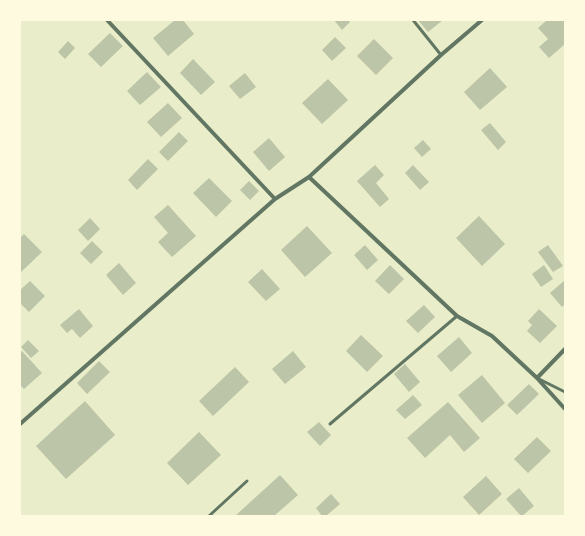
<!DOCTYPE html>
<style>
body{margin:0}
#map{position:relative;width:585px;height:536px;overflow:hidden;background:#e9edc9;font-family:"Work Sans",sans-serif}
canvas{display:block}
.frame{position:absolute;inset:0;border:21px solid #fefae0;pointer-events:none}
</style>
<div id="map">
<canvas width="585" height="536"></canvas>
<div class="frame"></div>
</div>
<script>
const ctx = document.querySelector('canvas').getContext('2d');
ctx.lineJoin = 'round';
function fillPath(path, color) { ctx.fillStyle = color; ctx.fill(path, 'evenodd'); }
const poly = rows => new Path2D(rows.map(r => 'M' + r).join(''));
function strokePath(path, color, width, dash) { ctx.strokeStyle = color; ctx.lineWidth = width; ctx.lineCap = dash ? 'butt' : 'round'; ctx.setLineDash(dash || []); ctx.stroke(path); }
fillPath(poly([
 [175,20,183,20,194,34,168,56,153,38],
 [334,20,348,20,350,22,342,30],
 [418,20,443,20,428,32],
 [547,20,565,20,565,44,549,58,539,47,548,39,538,28],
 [110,33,123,46,101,67,88,54],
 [335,37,346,48,332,61,322,50],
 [374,39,393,58,376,75,357,56],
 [68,41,75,48,65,59,58,52],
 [193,59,215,82,201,95,180,73],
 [490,68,507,87,480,110,464,92],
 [147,72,161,87,140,105,127,91],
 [245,73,256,87,240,99,229,86],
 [328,79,348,100,322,124,302,103],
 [168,103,182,118,161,137,147,122],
 [490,123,506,142,498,150,481,130],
 [179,132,188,141,168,161,159,152],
 [269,138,285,157,269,171,253,152],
 [423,140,431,149,422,157,414,148],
 [148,159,158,169,137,190,128,180],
 [375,165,384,175,376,183,389,199,380,207,357,181],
 [413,165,429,182,420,190,405,173],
 [209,178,232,201,216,217,193,193],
 [249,181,259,191,250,200,240,190],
 [168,205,196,236,172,257,158,242,168,233,154,217],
 [479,216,505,244,482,266,456,238],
 [90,218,100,229,88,241,78,230],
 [307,226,332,253,305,277,281,250],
 [24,234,42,252,20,273,20,238],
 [92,241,103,252,91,264,80,253],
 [365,245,378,260,367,270,354,255],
 [548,245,563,266,553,272,538,252],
 [119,263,136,283,123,295,106,275],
 [390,265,404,279,389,294,375,281],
 [544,265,553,279,541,287,532,274],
 [262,269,280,289,266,301,248,282],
 [565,280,565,304,562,307,550,293],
 [30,281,45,296,29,312,20,303,20,290],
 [424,305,435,317,418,333,406,321],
 [79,309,93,326,80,338,72,329,67,333,60,325],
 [539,309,557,326,540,343,527,331,532,325,528,321],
 [361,335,383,356,367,372,346,351],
 [459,337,472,353,451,372,437,356],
 [28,340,39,351,31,358,21,347],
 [22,351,42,373,24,389,20,385,20,353],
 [293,351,306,367,285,384,272,369],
 [99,361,110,372,87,394,77,383],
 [405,364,420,382,409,392,394,374],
 [235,367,249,382,213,416,199,401],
 [482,375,505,403,482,423,458,395],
 [529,384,539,394,517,415,507,405],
 [413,395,422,405,405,419,396,410],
 [85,401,115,435,66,479,36,446],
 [448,402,480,438,464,452,450,435,425,458,407,438],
 [319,422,331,435,320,446,307,432],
 [199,432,221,455,188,485,167,463],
 [537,437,551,451,528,473,514,459],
 [280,475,298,495,274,516,235,516],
 [486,476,502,494,479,515,463,497],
 [519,488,534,506,522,516,521,516,506,499],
 [331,494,340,504,326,516,322,516,316,508]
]), '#bcc5a7');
strokePath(poly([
 [413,20,441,55],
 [539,379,565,392],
 [330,424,457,316],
 [209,516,247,481]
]), '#617663', 3);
strokePath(poly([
 [107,20,275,199],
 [309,177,457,316,492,336,537,378,565,409],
 [537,378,565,349],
 [20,424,275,199,309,177,441,55,482,20]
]), '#617663', 4);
</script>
